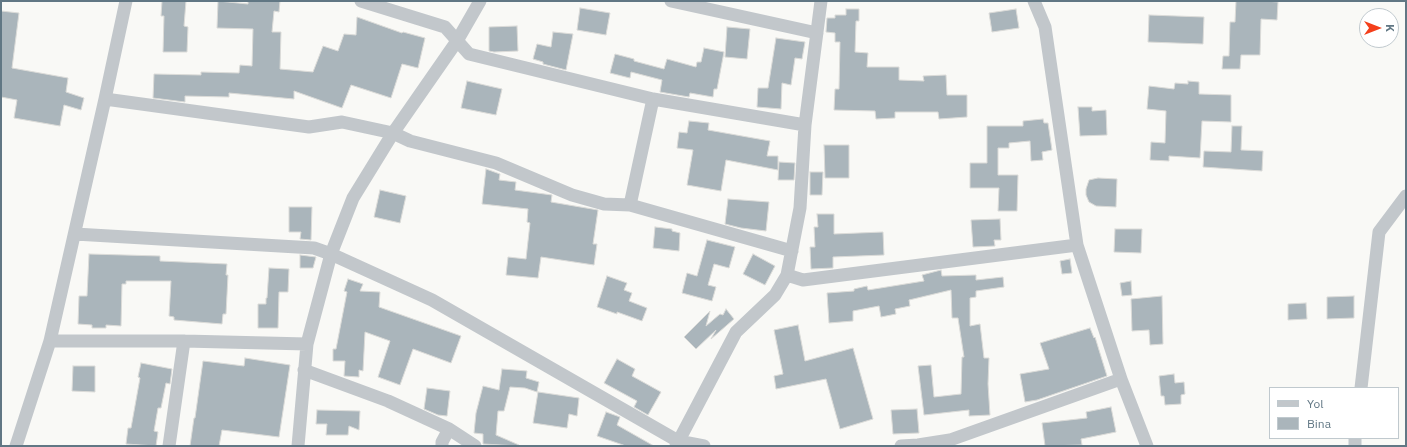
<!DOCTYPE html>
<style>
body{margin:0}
#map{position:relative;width:1407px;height:447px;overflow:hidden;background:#f9f9f6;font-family:"IBM Plex Sans",sans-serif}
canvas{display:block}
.frame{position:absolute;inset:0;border:2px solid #617784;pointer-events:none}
.legend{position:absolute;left:1269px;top:387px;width:130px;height:52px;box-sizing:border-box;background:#fff;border:1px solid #c0c9ce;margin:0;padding:5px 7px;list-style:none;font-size:12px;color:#617784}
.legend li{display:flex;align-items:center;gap:8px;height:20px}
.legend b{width:20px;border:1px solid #c0c9ce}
.north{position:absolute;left:1359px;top:8px;width:40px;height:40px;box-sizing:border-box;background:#fff;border:1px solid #c0c9ce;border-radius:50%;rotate:90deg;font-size:11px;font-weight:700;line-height:16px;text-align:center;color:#617784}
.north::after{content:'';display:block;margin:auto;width:14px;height:18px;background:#f43f1b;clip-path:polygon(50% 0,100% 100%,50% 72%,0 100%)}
</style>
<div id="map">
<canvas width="1407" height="447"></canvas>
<div class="frame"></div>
<ul class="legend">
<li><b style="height:5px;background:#c2c7cb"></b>Yol</li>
<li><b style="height:11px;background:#aab5bb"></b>Bina</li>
</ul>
<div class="north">K</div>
</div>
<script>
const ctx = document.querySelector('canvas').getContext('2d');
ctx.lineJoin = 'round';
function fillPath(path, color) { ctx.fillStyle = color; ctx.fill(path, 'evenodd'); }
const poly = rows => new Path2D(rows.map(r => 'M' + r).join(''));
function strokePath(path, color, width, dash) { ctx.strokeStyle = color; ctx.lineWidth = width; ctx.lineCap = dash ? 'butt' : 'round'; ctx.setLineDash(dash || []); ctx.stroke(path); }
const building = poly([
 [162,1,186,1,184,26,188,27,187,52,163,52,164,16,161,16,162,1],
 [218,1,248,4,248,1,280,1,279,12,274,11,272,32,281,32,280,69,313,72,323,46,338,51,344,34,356,35,357,17,402,33,403,32,425,38,418,68,402,64,391,98,351,85,342,108,294,91,294,99,229,93,229,97,185,96,185,102,153,98,154,74,201,75,201,72,239,73,240,65,252,66,253,29,217,28,218,1],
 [1236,1,1265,1,1278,2,1277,20,1261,19,1260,55,1241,55,1240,69,1222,69,1223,56,1229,56,1230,22,1235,22,1236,1],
 [580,8,610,13,606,35,577,30,580,8],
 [846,9,859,9,859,21,856,21,855,52,868,53,867,67,899,67,899,80,924,81,923,76,946,75,947,95,967,95,967,117,939,119,938,112,895,112,895,118,876,119,875,111,834,110,835,89,839,89,840,42,835,42,835,33,826,32,827,18,835,18,835,15,846,15,846,9],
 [1016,9,1019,28,992,32,989,13,1016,9],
 [1,11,19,13,12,68,68,78,66,92,84,98,81,110,64,105,60,126,14,118,17,100,1,97,1,11],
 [1149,15,1204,17,1203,44,1148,42,1149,15],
 [517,26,518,51,494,52,489,51,489,27,517,26],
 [727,27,750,29,747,59,725,57,727,27],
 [553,32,573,34,566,70,543,64,543,62,533,59,537,44,551,47,553,32],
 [776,38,805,42,802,59,795,58,791,85,782,83,781,109,757,107,758,88,768,88,776,38],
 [704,48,724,52,717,89,714,89,713,97,690,93,689,97,660,92,662,80,631,72,630,78,610,73,615,54,634,59,634,61,664,69,667,59,696,67,697,62,701,62,704,48],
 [467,81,502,89,496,115,461,108,467,81],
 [1188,81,1199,82,1199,94,1231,95,1231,122,1202,121,1200,158,1169,156,1169,161,1150,160,1151,142,1165,143,1166,111,1147,109,1149,86,1174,89,1175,83,1188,84,1188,81],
 [1078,107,1092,107,1092,111,1106,110,1107,135,1080,136,1078,107],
 [1043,119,1044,123,1048,123,1052,150,1042,152,1043,160,1031,161,1030,141,1009,143,1009,148,998,148,998,175,1018,175,1017,211,998,211,999,188,970,188,970,163,987,163,987,126,1023,126,1023,121,1043,119],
 [689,121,709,123,708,130,770,141,767,156,778,156,778,170,726,160,721,191,687,185,693,150,677,148,679,132,687,133,689,121],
 [1232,126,1242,126,1241,150,1263,151,1262,171,1203,167,1204,151,1231,152,1232,126],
 [824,145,849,145,849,178,825,178,824,145],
 [779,162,795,163,794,180,778,180,779,162],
 [486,169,500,174,499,180,516,182,515,190,552,195,551,202,598,210,593,244,597,244,594,265,541,257,538,278,506,275,508,257,526,259,530,223,527,222,528,209,482,204,486,169],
 [810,172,823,172,822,195,810,195,810,172],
 [1098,178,1117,179,1116,207,1096,206,1089,202,1086,195,1086,189,1089,180,1098,178],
 [380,190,406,196,400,223,374,217,380,190],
 [728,199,769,202,766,231,741,228,725,224,728,199],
 [289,207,312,207,311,240,300,239,301,232,289,232,289,207],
 [817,214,834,214,834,234,883,232,884,255,833,257,833,268,811,269,810,247,815,247,814,227,818,227,817,214],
 [1000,219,1001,240,994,240,995,246,973,247,971,220,1000,219],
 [655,227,672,229,672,231,680,233,679,251,653,248,655,227],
 [1115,229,1142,229,1141,253,1114,252,1115,229],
 [707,240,735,247,729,268,714,264,708,285,716,287,712,301,682,293,687,273,697,276,707,240],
 [89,254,160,256,160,261,227,264,226,275,228,275,226,314,223,314,222,324,174,320,174,317,169,316,171,281,126,281,126,284,122,284,121,326,106,325,106,328,92,328,92,325,78,324,79,296,87,296,89,254],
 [753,254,775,266,765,285,743,274,753,254],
 [300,255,316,257,313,268,300,268,300,255],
 [1070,259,1072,273,1062,274,1060,261,1070,259],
 [269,268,289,269,288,292,279,292,278,328,258,328,258,304,266,304,266,298,267,298,269,268],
 [941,270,942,276,976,275,976,280,1003,277,1004,287,976,291,976,297,970,298,970,326,980,324,984,358,989,358,988,384,990,415,969,416,969,410,924,415,918,366,931,365,934,397,961,394,962,357,964,357,958,318,952,318,951,290,909,300,910,306,895,309,896,314,881,317,879,306,853,311,853,321,829,323,827,293,854,291,854,289,867,286,868,290,924,281,922,275,941,270],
 [607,276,627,283,624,290,632,293,629,301,647,308,642,321,617,312,617,314,597,307,607,276],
 [348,279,363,284,360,291,380,292,379,307,461,336,451,363,413,349,400,385,378,377,390,341,365,332,363,371,359,370,359,377,344,376,345,361,333,361,333,349,336,349,347,292,344,291,348,279],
 [1131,281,1132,295,1122,296,1120,283,1131,281],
 [1162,296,1163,344,1150,345,1149,330,1132,331,1131,299,1162,296],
 [1354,296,1354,318,1327,319,1327,297,1354,296],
 [1306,303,1307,319,1288,320,1288,304,1306,303],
 [726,309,734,319,711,339,716,330,696,349,684,337,710,311,706,326,720,314,723,315,726,309],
 [798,325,805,361,853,348,873,419,840,429,826,379,776,389,774,376,783,374,774,330,798,325],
 [1090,328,1094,338,1095,337,1107,376,1037,400,1025,402,1020,374,1049,369,1040,343,1090,328],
 [245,358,290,365,279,437,222,430,219,446,190,446,194,418,195,418,203,361,244,366,245,358],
 [617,359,635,369,632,376,661,392,648,415,634,407,637,401,604,383,617,359],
 [141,363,172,369,170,384,166,383,161,408,158,408,154,431,158,432,156,446,126,444,128,428,131,428,140,378,138,377,141,363],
 [73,366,95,366,95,392,72,391,73,366],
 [502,369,527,371,526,378,539,382,537,392,525,388,510,387,504,411,498,411,496,435,519,445,519,446,483,444,483,434,474,433,476,413,483,386,499,390,502,369],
 [1174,374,1175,383,1184,382,1185,394,1181,395,1181,404,1165,405,1164,396,1161,396,1159,376,1174,374],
 [427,388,450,391,447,416,438,415,424,409,427,388],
 [538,392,579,398,577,416,569,414,567,428,533,423,538,392],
 [1111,407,1116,432,1081,439,1082,445,1045,446,1042,423,1087,418,1086,412,1111,407],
 [917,409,919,433,893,434,891,410,917,409],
 [317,410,360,411,359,430,349,426,348,435,326,435,327,424,316,424,317,410],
 [606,412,620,417,617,425,654,446,626,446,597,436,606,412]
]);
fillPath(building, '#aab5bb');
strokePath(building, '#dbdbd8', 1);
strokePath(poly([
 [361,1,445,27,469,54,653,99,805,125],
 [671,1,817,33],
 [1034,1,1045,27,1077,245,1121,379,1147,446],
 [105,99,309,127,342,122,393,133,410,141,496,163,572,195,604,204,630,205],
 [653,99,630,205,792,251],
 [75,234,314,248,331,254,432,300,678,441,704,446],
 [787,275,803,280,1077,245],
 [50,341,184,341,307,344],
 [304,370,388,401,449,429,475,446],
 [1361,388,1379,232,1406,196],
 [16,446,50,341,105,99,126,1],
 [169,446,184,341],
 [298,446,307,344,331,254,353,198,393,133,457,41,480,1],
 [442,446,442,442,449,429],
 [676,446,736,332,775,295,787,275,800,208,805,125,821,1],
 [901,446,918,445,950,440,1121,379],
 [1355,446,1355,438]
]), '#c2c7cb', 13);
</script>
